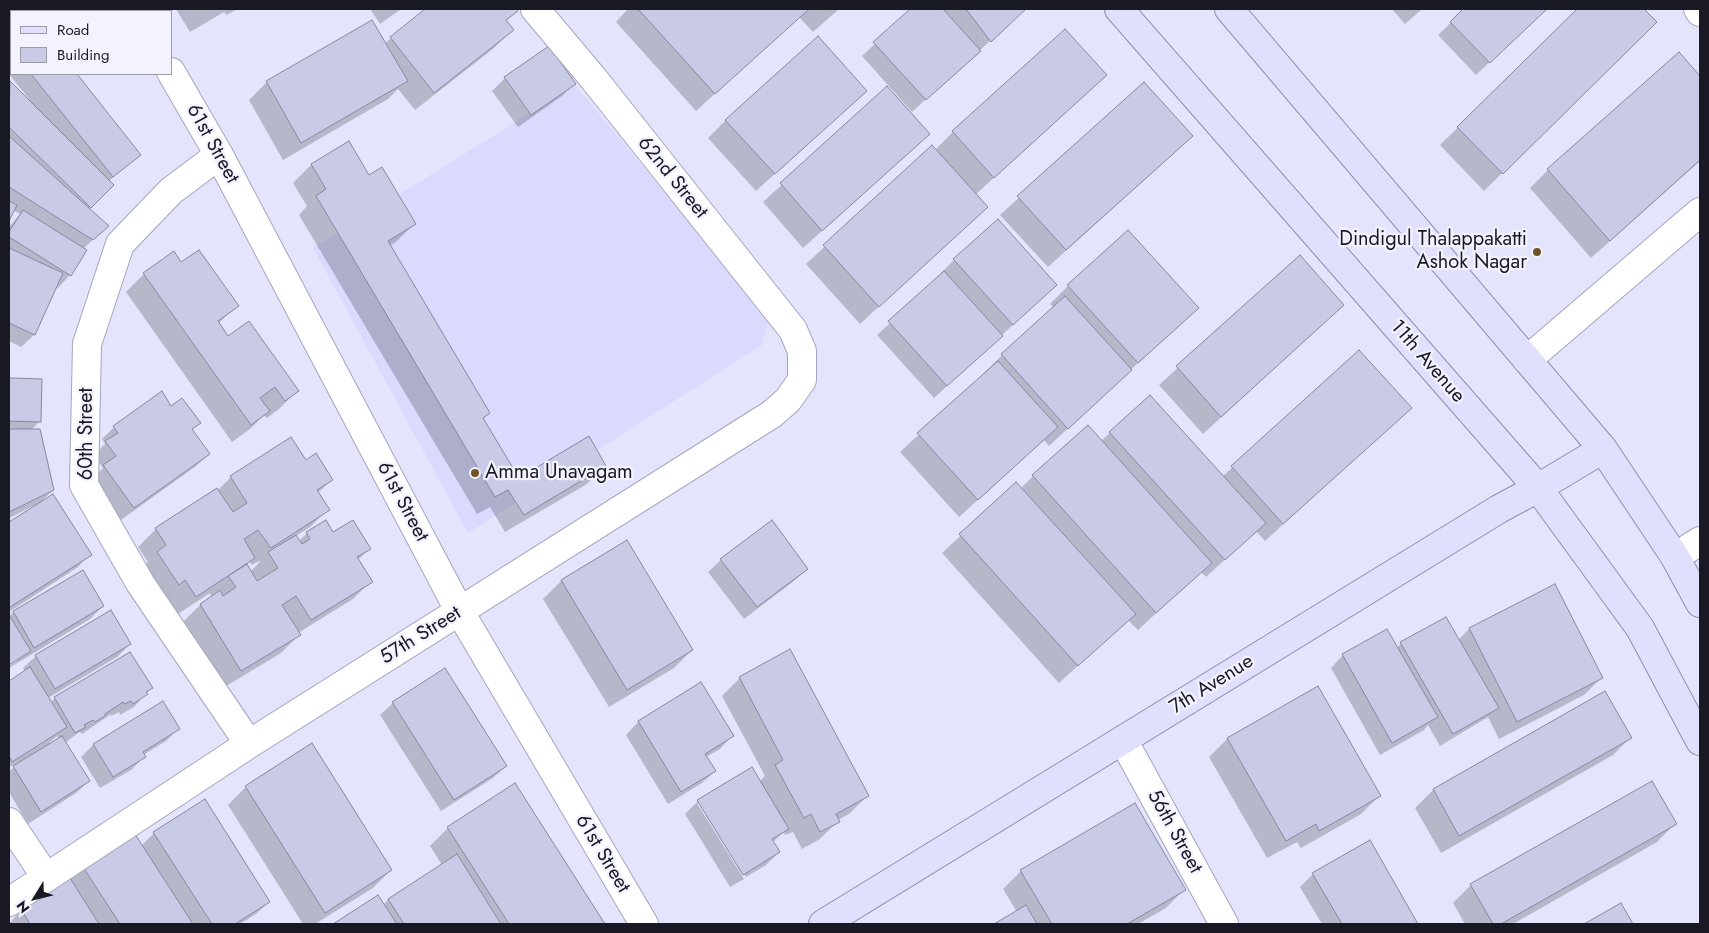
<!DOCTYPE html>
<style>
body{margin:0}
#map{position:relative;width:1709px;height:933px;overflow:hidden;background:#e4e5fc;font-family:Jost,sans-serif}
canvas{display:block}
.frame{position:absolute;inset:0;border:10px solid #191923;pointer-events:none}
.legend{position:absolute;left:10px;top:10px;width:162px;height:65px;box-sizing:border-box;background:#f2f3ff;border:1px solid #9b9ca7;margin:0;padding:6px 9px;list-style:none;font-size:15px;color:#191923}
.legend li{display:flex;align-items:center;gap:10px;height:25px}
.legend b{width:25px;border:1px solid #9b9ca7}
.north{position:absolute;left:10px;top:873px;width:50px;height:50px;-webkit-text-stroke:4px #f2f3ff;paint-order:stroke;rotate:234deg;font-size:14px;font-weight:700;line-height:20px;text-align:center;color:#191923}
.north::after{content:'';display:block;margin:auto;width:18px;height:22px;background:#191923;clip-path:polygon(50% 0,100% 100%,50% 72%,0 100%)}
</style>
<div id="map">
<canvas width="1709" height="933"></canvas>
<div class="frame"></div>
<ul class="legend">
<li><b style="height:6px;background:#e0e0fe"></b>Road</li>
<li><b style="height:14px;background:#c9cae6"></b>Building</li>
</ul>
<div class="north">N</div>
</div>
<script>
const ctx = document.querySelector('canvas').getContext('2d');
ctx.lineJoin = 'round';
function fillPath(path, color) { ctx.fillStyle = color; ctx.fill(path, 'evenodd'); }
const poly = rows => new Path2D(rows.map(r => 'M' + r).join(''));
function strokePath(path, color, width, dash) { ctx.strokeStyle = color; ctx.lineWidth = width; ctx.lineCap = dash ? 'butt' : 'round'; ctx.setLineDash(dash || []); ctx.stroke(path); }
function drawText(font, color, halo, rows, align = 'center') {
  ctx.font = font + ' Jost,sans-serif'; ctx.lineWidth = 4.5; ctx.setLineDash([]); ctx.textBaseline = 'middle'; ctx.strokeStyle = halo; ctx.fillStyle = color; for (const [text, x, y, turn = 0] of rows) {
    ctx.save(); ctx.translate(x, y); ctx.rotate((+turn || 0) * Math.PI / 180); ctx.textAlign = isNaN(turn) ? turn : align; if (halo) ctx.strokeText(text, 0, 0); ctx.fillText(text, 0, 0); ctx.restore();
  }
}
fillPath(poly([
 [575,85,769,318,762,345,468,533,313,248]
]), '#d9dafe');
fillPath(poly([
 [9,9,26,9,23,11,11,11,11,23,9,25],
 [176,9,237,9,227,15,224,12,190,32],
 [370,9,401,9,380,24],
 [427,9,514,9,516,11,505,22,512,30,494,48,415,110,398,89,388,99,283,160,249,100,267,82,371,22,384,44],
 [628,9,839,9,813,32,799,17,696,111,616,22],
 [912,9,1025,9,912,112,862,56],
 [1392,9,1422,9,1405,24],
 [1465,9,1546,9,1476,75,1438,35],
 [1579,9,1642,9,1655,22,1484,191,1440,145],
 [1679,53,1700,78,1700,161,1591,258,1530,188,1548,170],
 [11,66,11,74,75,74,139,155,109,181,112,185,88,209,107,226,83,249,70,275,58,288,56,287,34,335,21,347,9,341,9,227,20,214,13,210,9,218,9,84,10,83,28,101,29,99,9,74,9,69],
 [505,78,574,84,562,96,518,127,492,91],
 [1144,83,1173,154,1048,267,1000,215],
 [887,88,910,152,803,248,763,202],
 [866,91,756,191,708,138,726,120],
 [1087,93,975,195,986,207,860,324,806,264,932,147,935,150,953,132],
 [348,143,368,177,414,224,396,242,389,246,489,413,483,419,519,479,605,466,587,484,505,532,490,507,477,514,299,215,307,206,293,183,311,165],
 [998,221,1056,285,934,398,877,335,943,274,941,273,954,260],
 [173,253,181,264,237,305,218,324,228,338,297,391,279,409,267,418,264,415,250,429,232,442,126,292,144,274],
 [1300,257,1343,305,1203,434,1159,385],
 [1068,286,1197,308,1049,446,1044,440,959,517,900,452,985,374,984,373,1002,355,1054,308,1050,304],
 [1359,352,1410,408,1265,541,1256,531,1206,577,1201,572,1138,630,1128,620,1059,683,942,553,1016,484,1020,489,1033,476,1101,441,1110,433,1222,477],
 [9,379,41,380,40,421,31,430,53,490,42,501,90,554,78,567,9,612,9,524,34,508,33,506,9,518],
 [171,408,199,423,192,430,209,454,196,466,121,520,91,479,103,468,94,455,105,444,102,439,114,427],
 [306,461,332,479,318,493,328,509,310,527,296,536,299,541,307,533,333,534,370,548,358,560,371,581,353,599,298,633,299,635,281,653,223,688,182,623,200,605,212,597,210,593,178,614,167,597,160,602,139,571,148,562,138,547,156,529,217,491,231,477],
 [259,561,260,562,250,572,246,565,250,562,252,565],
 [627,542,692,650,674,668,609,707,543,599,561,581],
 [721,560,807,569,794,581,744,619,708,572],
 [82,571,103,606,90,619,9,668,9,666,17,661,17,658,9,663,9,617,13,612],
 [1554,586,1602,677,1584,695,1499,739,1488,717,1440,746,1428,725,1424,730,1380,755,1331,668,1343,655,1397,648,1401,643,1458,640,1469,629],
 [130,644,117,657,48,698,51,702,55,698,130,653,151,688,134,707,120,715,119,712,111,716,111,714,82,734,80,732,78,733,65,743,89,781,76,793,28,824,9,792,9,772,18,763,9,767,9,682,25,672,23,668,36,656],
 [57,736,59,739,50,744,49,743],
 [740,678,867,796,849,814,838,820,838,821,820,839,802,849,793,832,785,835,784,832,773,842,779,852,766,865,746,877,700,803,697,803,744,879,730,887,685,814,698,801,751,769,759,782,765,776,722,696],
 [701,684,732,736,720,749,706,757,715,771,702,783,668,804,626,735,638,722],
 [1317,688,1379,796,1361,814,1301,848,1297,842,1267,858,1209,757,1227,739],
 [1605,693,1631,737,1613,755,1441,853,1415,808,1433,790],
 [393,703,506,766,493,778,441,811,380,715],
 [178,729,166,741,143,755,144,757,131,770,100,788,81,757,93,745],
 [514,785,603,924,335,924,378,897,383,905,388,900,442,865,430,846,448,828],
 [246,787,391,870,373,888,315,924,303,924,228,805],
 [1675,824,1657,842,1513,924,1465,924,1453,903,1471,885],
 [154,833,269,902,256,914,240,924,9,924,21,910,64,883,82,865,141,846],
 [1370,842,1417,924,1322,924,1300,887,1313,874],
 [1021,871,1184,890,1166,908,1138,924,996,924,1017,912,1003,889]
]), '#0003');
const building = poly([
 [425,9,516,9,518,11,506,20,514,30,434,93,390,37,425,9],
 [638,9,807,9,808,10,715,94,638,9],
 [910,9,943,9,981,51,926,100,873,42,910,9],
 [966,9,1026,9,991,42,966,9],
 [1463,9,1547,9,1490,63,1450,22,1463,9],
 [1577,9,1644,9,1657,22,1503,174,1457,127,1577,9],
 [372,20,408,81,301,143,266,81,372,20],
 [1065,29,1107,75,994,178,952,131,1065,29],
 [818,36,867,91,775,174,725,120,818,36],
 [549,46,576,84,531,115,504,77,549,46],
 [1679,52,1700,76,1700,160,1610,241,1547,169,1679,52],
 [31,74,77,74,141,155,113,177,31,74],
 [10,81,114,185,91,208,9,127,10,81],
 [1144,82,1193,136,1066,250,1017,196,1144,82],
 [887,86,930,134,822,231,780,183,887,86],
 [9,136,109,226,93,240,9,187,9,136],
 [349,141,369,175,382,167,416,224,388,241,490,413,483,418,519,478,589,436,606,466,524,515,508,490,495,497,316,196,326,189,311,164,349,141],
 [932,145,988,207,879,307,823,245,932,145],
 [9,201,17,205,9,221,9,201],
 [23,210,87,250,71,276,9,237,9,232,23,210],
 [998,219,1057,285,1013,325,953,259,998,219],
 [1128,230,1199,308,1138,363,1067,285,1128,230],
 [9,248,63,273,35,335,9,323,9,248],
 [199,250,239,306,218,321,228,336,249,321,299,391,285,401,275,387,260,398,270,411,251,425,143,273,174,251,181,262,199,250],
 [1300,255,1344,305,1221,417,1176,366,1300,255],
 [944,271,1003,336,947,386,888,321,944,271],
 [1065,296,1132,370,1068,429,1001,354,1065,296],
 [1359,350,1412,408,1283,524,1231,466,1359,350],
 [998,361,1058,427,978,500,917,433,998,361],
 [9,378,42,379,41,422,9,421,9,378],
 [162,391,171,406,182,398,201,423,192,429,210,454,134,508,103,465,116,456,105,441,118,433,113,426,162,391],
 [1150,395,1266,523,1225,560,1109,432,1150,395],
 [1088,425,1212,563,1156,613,1032,475,1088,425],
 [9,429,40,429,54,490,9,512,9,429],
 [291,437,306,460,316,453,333,480,317,490,330,510,271,548,258,530,244,539,255,558,196,597,185,580,179,585,157,552,166,545,155,528,217,488,233,512,247,503,230,476,291,437],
 [1016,482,1136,614,1078,666,959,534,1016,482],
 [53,494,92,555,10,607,9,605,9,522,53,494],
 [326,520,333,532,353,520,371,549,357,557,373,582,311,620,296,596,282,605,301,635,241,671,200,604,220,590,223,596,236,587,228,576,247,564,257,581,278,568,268,552,296,535,302,544,310,539,306,532,326,520],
 [772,520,808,569,757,607,720,559,772,520],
 [627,540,693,650,627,690,561,580,627,540],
 [83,570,104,606,34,648,13,611,83,570],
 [1555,584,1603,678,1517,722,1469,628,1555,584],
 [111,610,131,644,55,689,35,655,111,610],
 [9,615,31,651,9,665,9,615],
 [1446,617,1499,708,1453,734,1400,642,1446,617],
 [1387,629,1438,717,1392,743,1342,654,1387,629],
 [790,649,869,796,836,814,840,822,820,832,811,814,804,818,775,765,783,760,739,677,790,649],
 [130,652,153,688,146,692,148,694,133,704,131,701,124,704,123,702,105,714,105,716,95,722,93,720,84,725,86,727,75,733,54,697,130,652],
 [30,667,67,727,12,762,9,756,9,681,30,667],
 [445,668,507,766,454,800,392,702,445,668],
 [701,682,734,736,705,754,716,771,681,792,638,721,701,682],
 [1318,686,1381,796,1319,831,1316,824,1286,841,1227,738,1318,686],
 [1605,691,1632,738,1459,836,1433,789,1605,691],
 [163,701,180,729,143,752,146,757,113,777,93,744,163,701],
 [62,736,90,781,41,812,13,766,62,736],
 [312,743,392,870,325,913,245,786,312,743],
 [752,767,789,829,772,839,780,852,743,875,697,800,752,767],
 [1652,781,1677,824,1501,924,1493,924,1470,884,1652,781],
 [515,783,605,924,509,924,447,827,515,783],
 [205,799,270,902,235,924,212,924,153,832,205,799],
 [1135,803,1186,890,1127,924,1052,924,1020,870,1135,803],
 [133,831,193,924,120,924,81,864,133,831],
 [1370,840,1418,924,1342,924,1312,873,1370,840],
 [457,854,501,924,404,924,388,899,457,854],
 [70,878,99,924,30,924,21,909,70,878],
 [378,895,397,924,333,924,378,895],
 [1621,903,1633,924,1584,924,1621,903],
 [1026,905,1037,924,994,924,1026,905]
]);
fillPath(building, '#c9cae6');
strokePath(building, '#8687a1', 1);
const minor = poly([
 [135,9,136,11],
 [1698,9,1700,12],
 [46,11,48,9],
 [9,47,11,44],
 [171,72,219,155,460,612,644,924],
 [219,155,171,191,120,244,87,344,84,485,140,583,249,744],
 [1527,360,1700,212],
 [1675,557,1700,541],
 [1123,740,1224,924],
 [9,822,46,877],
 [9,902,249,744,772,414,788,400,802,380,802,351,793,330,593,78,535,9]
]);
const major = poly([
 [1119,9,1538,488,1640,628,1700,741],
 [1229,9,1603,449,1675,557,1700,603],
 [823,924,1499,509,1538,488,1603,449]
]);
strokePath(minor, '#a4a5c0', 30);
strokePath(major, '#8d8db1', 30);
strokePath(minor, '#fff', 28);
strokePath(major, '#e0e0fe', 28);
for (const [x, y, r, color] of [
 [1537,252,5,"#705227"],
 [475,473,5,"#705227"]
]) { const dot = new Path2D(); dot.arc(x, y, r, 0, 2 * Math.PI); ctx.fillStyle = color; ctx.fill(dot); strokePath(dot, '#f2f3ff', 2); }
drawText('20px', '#191923', '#f2f3ff', [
 ["61st Street",212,144,61],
 ["62nd Street",672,178,51],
 ["11th Avenue",1427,362,49],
 ["60th Street",87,434,-90],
 ["61st Street",402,502,62],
 ["57th Street",421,636,-32],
 ["7th Avenue",1212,685,-32],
 ["56th Street",1174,832,61],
 ["61st Street",602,854,59]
]);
drawText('20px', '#191923', '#f2f3ff', [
 ["Dindigul Thalappakatti",1527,240],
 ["Ashok Nagar",1527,263],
 ["Amma Unavagam",485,473,"left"]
], 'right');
</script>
